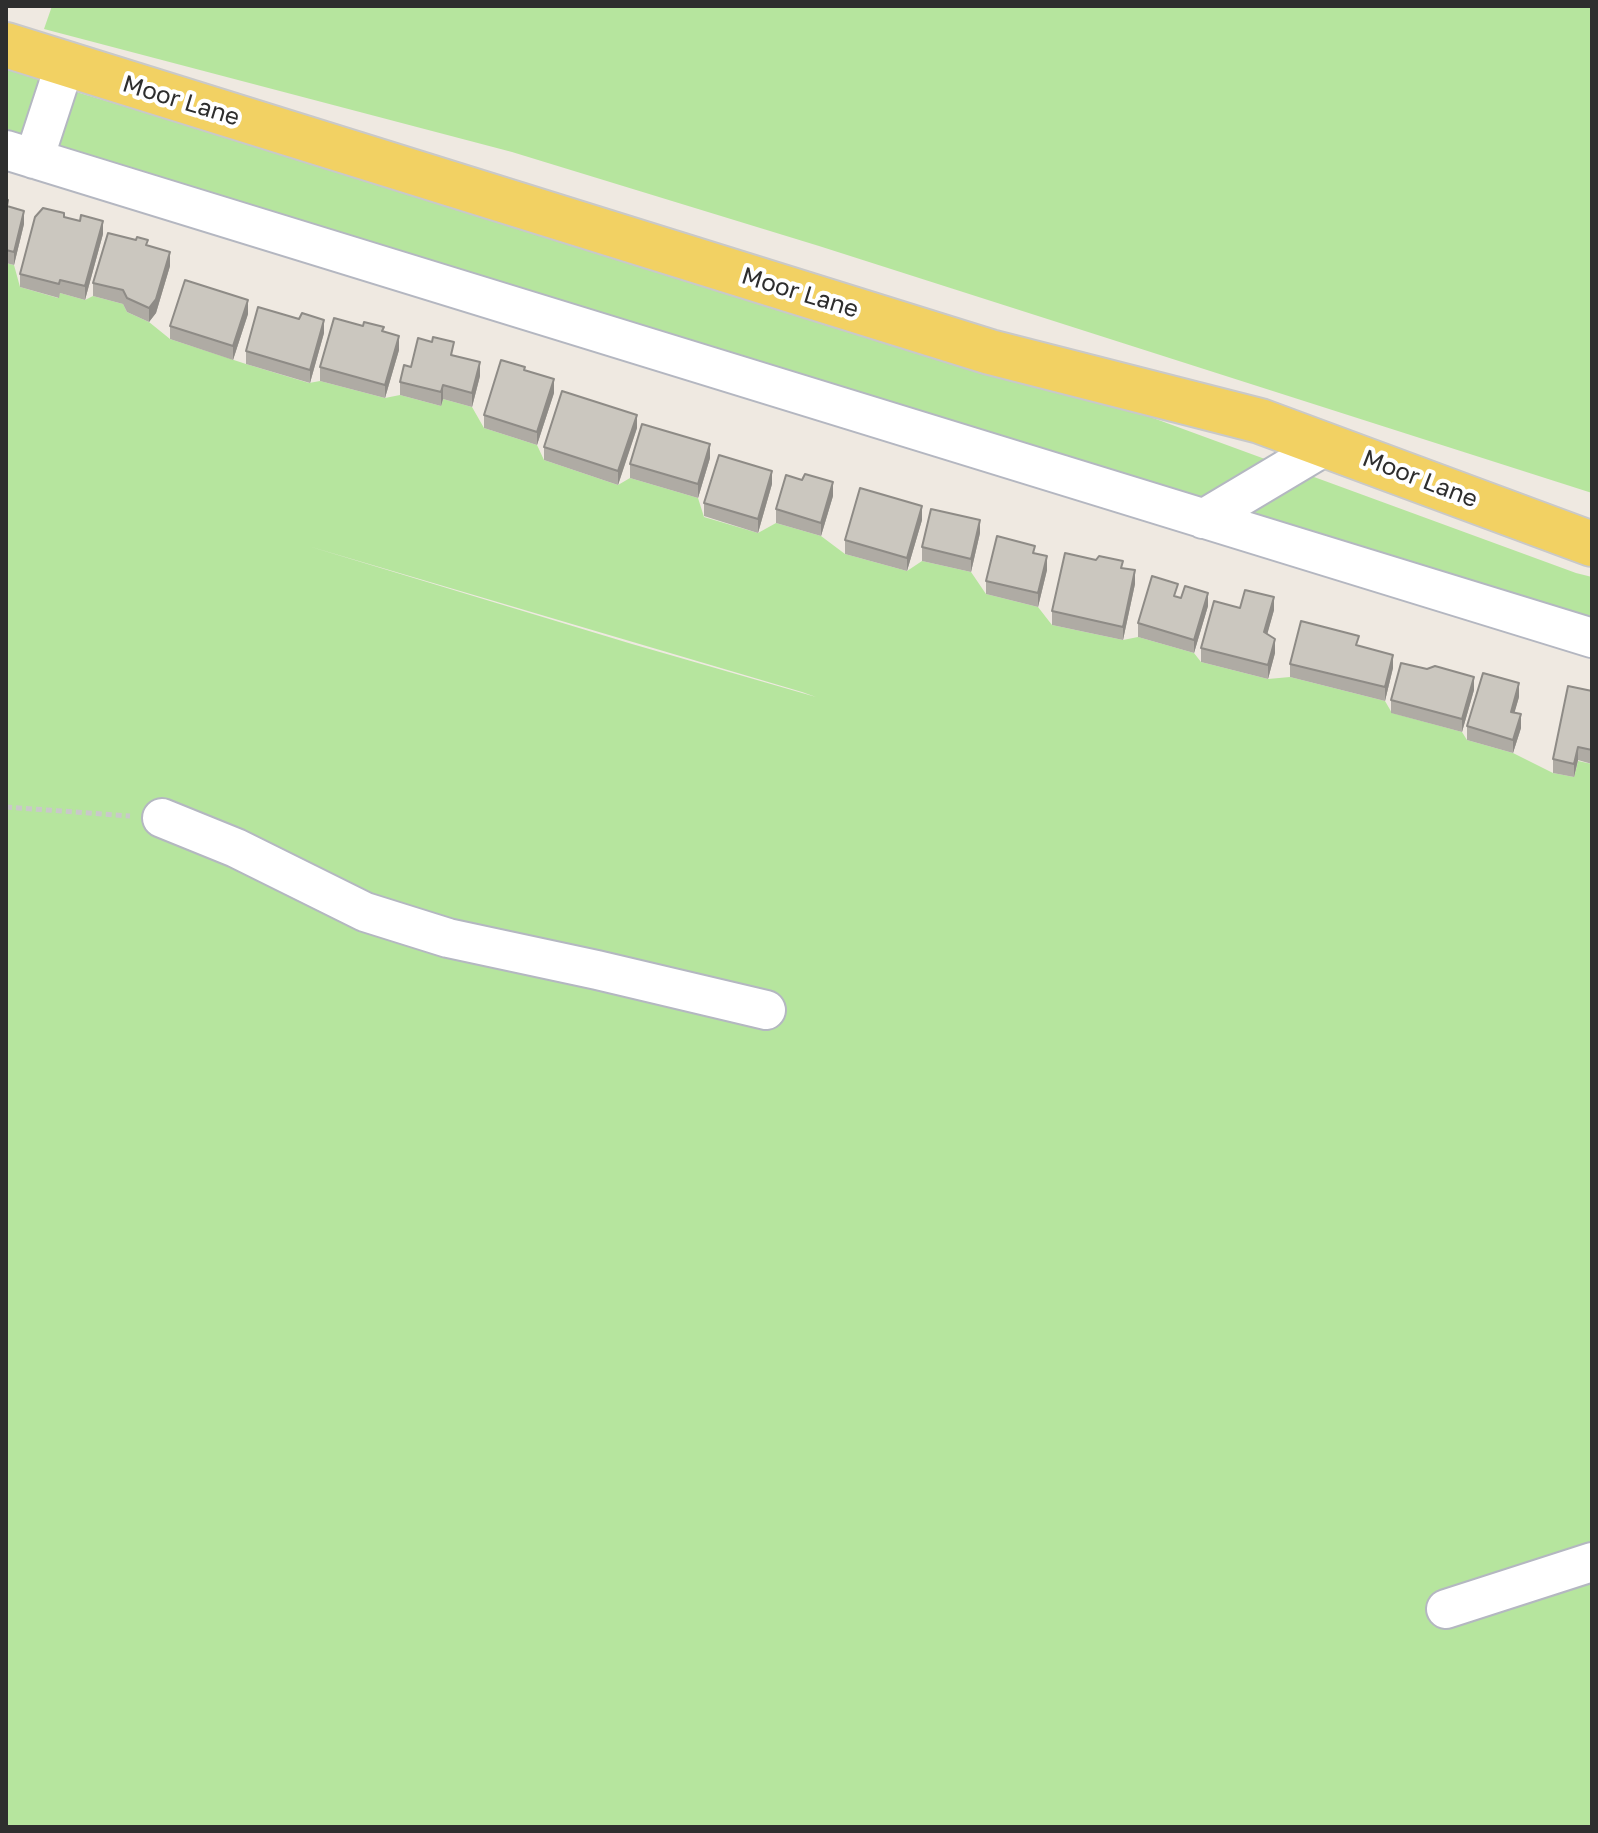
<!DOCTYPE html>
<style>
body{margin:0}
#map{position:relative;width:1598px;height:1833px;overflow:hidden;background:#efe9e1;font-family:"Golos Text",sans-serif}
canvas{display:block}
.frame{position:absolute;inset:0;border:8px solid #2e2e2e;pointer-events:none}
</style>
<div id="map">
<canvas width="1598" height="1833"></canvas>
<div class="frame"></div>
</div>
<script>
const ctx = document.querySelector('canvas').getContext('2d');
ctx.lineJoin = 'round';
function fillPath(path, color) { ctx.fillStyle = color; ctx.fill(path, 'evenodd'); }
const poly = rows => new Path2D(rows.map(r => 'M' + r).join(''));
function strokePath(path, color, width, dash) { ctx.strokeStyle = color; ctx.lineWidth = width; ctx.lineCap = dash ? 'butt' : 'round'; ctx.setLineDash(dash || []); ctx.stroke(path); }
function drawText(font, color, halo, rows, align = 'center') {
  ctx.font = font + ' "Golos Text",sans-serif'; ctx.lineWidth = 8; ctx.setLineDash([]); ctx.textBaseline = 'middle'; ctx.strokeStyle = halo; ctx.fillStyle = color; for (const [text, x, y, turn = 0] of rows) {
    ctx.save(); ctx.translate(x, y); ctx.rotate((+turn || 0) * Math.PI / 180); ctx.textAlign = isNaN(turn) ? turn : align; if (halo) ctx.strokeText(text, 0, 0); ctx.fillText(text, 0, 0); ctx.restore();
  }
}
fillPath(poly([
 [52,6,1592,6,1592,493,819,246,512,152,44,29],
 [6,69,70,90,1134,411,1576,573,1592,577,1592,631,6,142],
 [6,263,14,265,20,287,58,298,60,293,85,300,93,296,123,304,127,312,149,322,170,339,246,364,309,383,320,381,385,398,400,395,441,406,443,399,472,407,484,428,537,445,544,460,618,485,630,478,698,498,704,517,758,533,776,523,821,536,845,554,907,571,922,561,971,572,986,594,1038,607,1052,625,1123,640,1138,637,1194,653,1201,662,1268,679,1290,677,1385,701,1392,713,1462,732,1467,740,1513,753,1553,773,1574,777,1578,761,1592,764,1592,1827,6,1827],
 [308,546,802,692,816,697,632,644]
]), '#b6e59e');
const minor = poly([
 [6,150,1592,638],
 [34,159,65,64],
 [1203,519,1327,445],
 [162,818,236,848,365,912,448,938,597,970,766,1010],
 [1446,1609,1592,1562]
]);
const major = poly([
 [6,45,990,352,1260,421,1592,544]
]);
strokePath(minor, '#b4b7c1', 42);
strokePath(major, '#c9c9c9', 48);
strokePath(poly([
 [6,807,130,816]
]), '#c9c9c9', 5, [6, 4]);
strokePath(minor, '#fff', 38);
strokePath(major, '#f2d163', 44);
fillPath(poly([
 [6,199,8,206,24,224,14,265,6,263],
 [103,234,85,300,60,293,59,298,20,287,20,274],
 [148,246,170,266,156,313,149,322,127,312,123,304,93,296,93,283],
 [248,314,233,360,170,339,170,326],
 [299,319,324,333,310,383,246,364,246,351],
 [384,332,399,350,385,398,320,381,320,367],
 [432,342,454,356,480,376,472,407,443,399,441,406,400,395,400,382],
 [525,370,554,393,537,445,484,428,484,415],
 [637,428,618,485,544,460,544,447],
 [710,458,698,498,630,478,630,464],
 [772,484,758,533,704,516,704,503],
 [833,496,821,536,776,523,776,509],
 [922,520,907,571,845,554,845,540],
 [980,533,971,572,922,561,922,547],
 [1035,553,1047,570,1038,607,986,594,986,581],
 [1123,568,1135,584,1123,640,1052,625,1052,611],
 [1178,597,1208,606,1194,653,1138,637,1138,623],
 [1240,608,1274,610,1267,634,1275,653,1268,679,1201,662,1201,648],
 [1359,646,1393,668,1385,701,1290,677,1290,664],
 [1474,690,1462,732,1391,713,1391,700],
 [1592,691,1592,764,1578,760,1574,777,1553,773,1553,759],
 [1519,697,1514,713,1521,728,1513,753,1467,740,1467,726]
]), '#afaba4');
fillPath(poly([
 [24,211,24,224,14,265,14,252],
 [103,221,103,234,85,300,85,286],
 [170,252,170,266,156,313,149,322,149,308],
 [248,300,248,314,233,360,233,346],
 [324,320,324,333,310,383,310,370],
 [399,336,399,350,385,398,385,385],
 [480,362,480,376,472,407,472,393],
 [554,379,554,393,537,445,537,432],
 [443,385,443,399,441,406,441,392],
 [637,415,637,428,618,485,618,471],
 [710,444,710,458,698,498,698,484],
 [772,471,772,484,758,533,758,519],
 [833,482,833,496,821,536,821,523],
 [922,506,922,520,907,571,907,558],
 [980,520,980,533,971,572,971,559],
 [1047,556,1047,570,1038,607,1038,593],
 [1135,570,1135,584,1123,640,1123,627],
 [1208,593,1208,606,1194,653,1194,640],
 [1274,597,1274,610,1264,646,1264,632],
 [1275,639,1275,653,1268,679,1268,665],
 [1393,655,1393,668,1385,701,1385,687],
 [1474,677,1474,690,1462,732,1462,719],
 [1519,683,1519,697,1511,725,1511,712],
 [1521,714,1521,728,1513,753,1513,740],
 [1578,747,1578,760,1574,777,1574,764]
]), '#8e8b86');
const building = poly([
 [6,199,8,200,7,206,24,211,14,252,6,250,6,199],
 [43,208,64,213,64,217,80,221,81,215,103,221,85,286,60,280,59,284,20,274,35,217,43,208],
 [108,233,136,240,137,237,148,240,146,245,170,252,156,299,149,308,127,298,123,290,93,283,108,233],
 [185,280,248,300,233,346,170,326,185,280],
 [258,307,299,319,302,313,324,320,310,370,246,351,258,307],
 [334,318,363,326,364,322,384,327,382,331,399,336,385,385,320,367,334,318],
 [433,337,454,342,451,355,480,362,472,393,443,385,441,392,400,382,404,365,411,367,418,338,432,342,433,337],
 [501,360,525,367,524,370,554,379,537,432,484,415,501,360],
 [562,391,637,415,618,471,544,447,562,391],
 [642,424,710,444,698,484,630,464,642,424],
 [719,455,772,471,758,519,704,503,719,455],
 [805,474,833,482,821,523,776,509,786,475,802,480,805,474],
 [860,488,922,506,907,558,845,540,860,488],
 [931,509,980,520,971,559,922,547,931,509],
 [997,536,1035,546,1033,553,1047,556,1038,593,986,581,997,536],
 [1065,553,1096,560,1099,556,1123,561,1121,568,1135,570,1123,627,1052,611,1065,553],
 [1152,576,1178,584,1174,596,1181,598,1185,586,1208,593,1194,640,1138,623,1152,576],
 [1245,590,1274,597,1264,632,1275,639,1268,665,1201,648,1214,601,1240,608,1245,590],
 [1301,621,1359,636,1356,645,1393,655,1385,687,1290,664,1301,621],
 [1401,663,1427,669,1435,666,1474,677,1462,719,1391,700,1401,663],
 [1483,673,1519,683,1511,712,1521,714,1513,740,1467,726,1483,673],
 [1568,686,1592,691,1592,750,1578,747,1574,764,1553,759,1568,686]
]);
fillPath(building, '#cbc7bf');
strokePath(building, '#8e8b86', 2);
drawText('24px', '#2e2e2e', '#fff', [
 ["Moor Lane",181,101,17],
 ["Moor Lane",800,293,17],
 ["Moor Lane",1420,479,21]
]);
</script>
